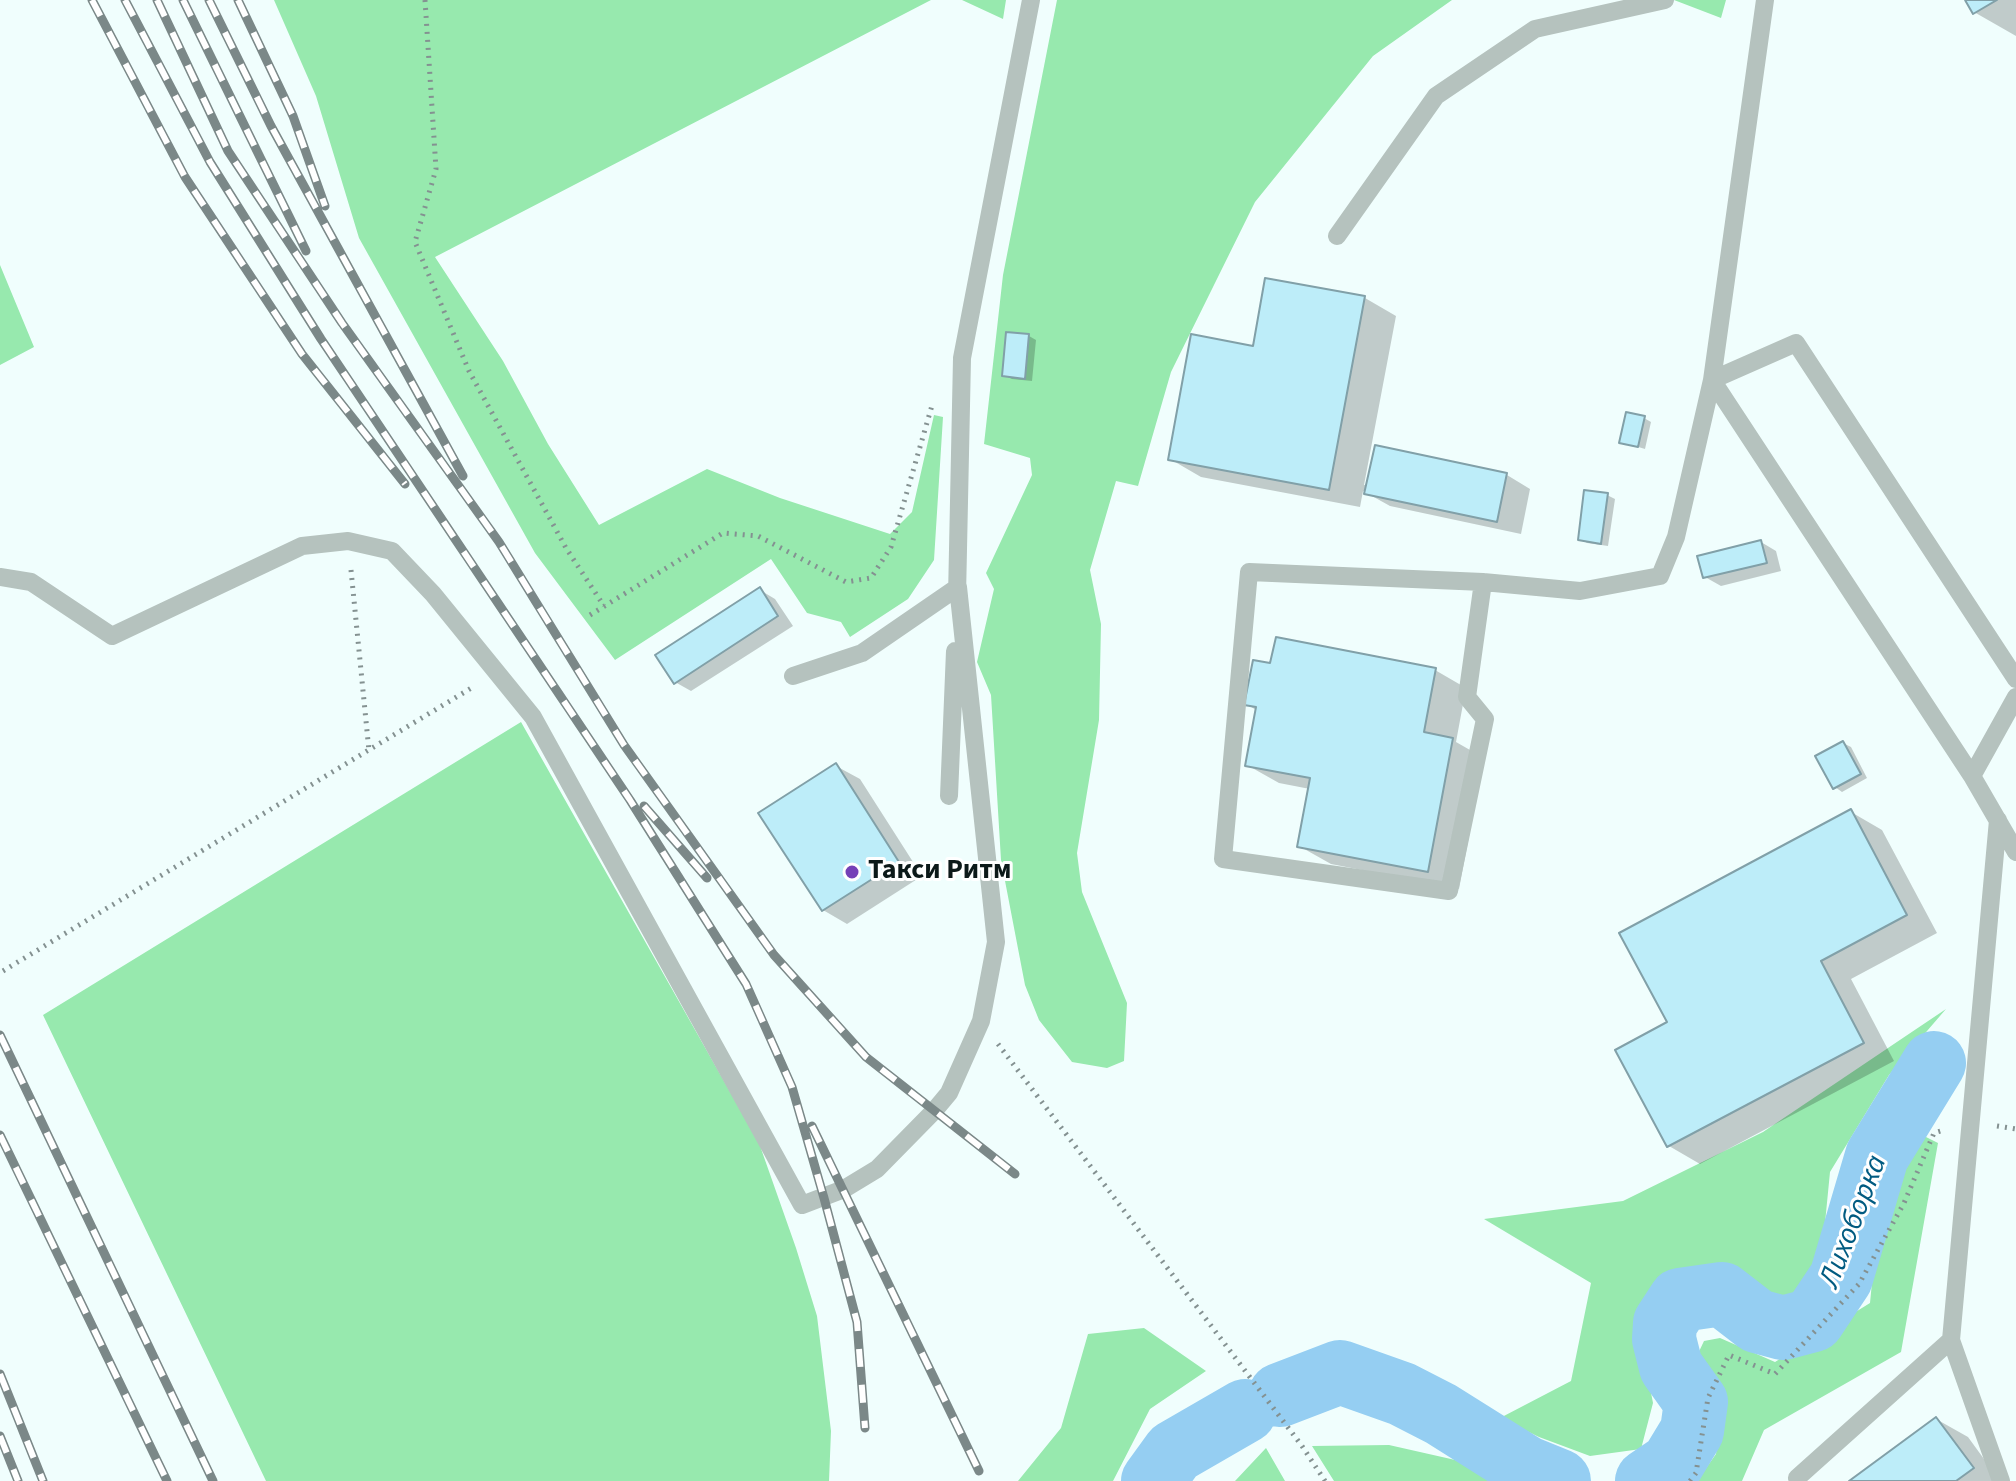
<!DOCTYPE html>
<meta charset="utf-8">
<style>
body{margin:0}
canvas{display:block;background:#f0fefd}
</style>
<canvas width="2016" height="1481"></canvas>
<script>
const ctx = document.querySelector('canvas').getContext('2d');
ctx.lineJoin = 'round';
function fillPath(path, color) { ctx.fillStyle = color; ctx.fill(path, 'evenodd'); }
const poly = rows => new Path2D(rows.map(r => 'M' + r).join(''));
function strokePath(path, color, width, dash) { ctx.strokeStyle = color; ctx.lineWidth = width; ctx.lineCap = dash ? 'butt' : 'round'; ctx.setLineDash(dash || []); ctx.stroke(path); }
function drawText(font, color, halo, rows, align = 'center') {
  ctx.font = font + ' "Source Sans 3",sans-serif'; ctx.lineWidth = 6; ctx.setLineDash([]); ctx.textBaseline = 'middle'; ctx.strokeStyle = halo; ctx.fillStyle = color; for (const [text, x, y, turn = 0] of rows) {
    ctx.save(); ctx.translate(x, y); ctx.rotate((+turn || 0) * Math.PI / 180); ctx.textAlign = isNaN(turn) ? turn : align; if (halo) ctx.strokeText(text, 0, 0); ctx.fillText(text, 0, 0); ctx.restore();
  }
}
fillPath(poly([
 [274,0,931,0,435,257,503,361,548,444,599,525,707,469,780,498,890,534,912,512,934,415,943,417,934,560,908,599,850,637,841,622,807,613,771,559,615,660,535,553,359,238,316,96],
 [962,0,1006,0,1003,19],
 [1057,0,1452,0,1373,56,1255,202,1171,372,1138,486,1116,481,1090,570,1101,624,1099,720,1077,853,1082,892,1127,1003,1124,1061,1107,1068,1072,1062,1039,1020,1025,985,1001,860,991,695,977,662,994,589,986,573,1032,475,1030,458,984,444,1003,275],
 [1674,0,1726,0,1721,18],
 [0,265,34,347,0,365],
 [521,722,759,1143,796,1248,817,1316,831,1431,829,1481,266,1481,43,1015],
 [1946,1009,1889,1075,1830,1172,1820,1274,1779,1310,1717,1280,1677,1285,1639,1331,1653,1403,1641,1449,1590,1456,1539,1437,1500,1418,1571,1381,1591,1283,1484,1219,1623,1201,1763,1132],
 [1920,1134,1938,1143,1901,1352,1764,1430,1742,1481,1697,1481,1716,1454,1722,1398,1695,1360,1704,1341,1720,1338,1775,1362,1870,1303,1883,1169],
 [1144,1328,1206,1371,1150,1409,1113,1481,1018,1481,1061,1428,1088,1334],
 [1389,1445,1473,1464,1496,1481,1334,1481,1312,1446],
 [1266,1448,1285,1481,1235,1481]
]), '#97e9ae');
fillPath(poly([
 [1967,0,2016,0,2016,36,1974,12],
 [1267,280,1365,298,1396,316,1364,485,1507,475,1530,489,1521,534,1390,506,1363,491,1360,507,1201,477,1170,459,1254,348],
 [1029,336,1036,340,1032,381,1012,379,1004,375],
 [1644,418,1651,422,1645,449,1622,442],
 [1607,495,1615,499,1608,546,1587,543,1580,539],
 [1761,542,1776,551,1781,571,1721,586,1705,577],
 [760,590,775,599,793,626,691,691,675,682],
 [1272,666,1435,670,1466,688,1456,742,1484,758,1459,889,1331,864,1299,846,1310,789,1279,783,1247,765,1258,711,1246,704],
 [1843,743,1851,747,1867,778,1842,792,1835,787],
 [836,766,860,779,922,876,847,924,823,910],
 [1851,812,1882,830,1937,933,1851,979,1894,1061,1700,1164,1669,1146],
 [1936,1419,1968,1437,2000,1481,1852,1481]
]), '#0003');
strokePath(poly([
 [1280,1395,1340,1372,1402,1394,1441,1414,1527,1468,1559,1481],
 [1153,1481,1174,1452,1245,1411],
 [1647,1481,1672,1464,1692,1431,1696,1402,1671,1367,1664,1339,1665,1323,1680,1300,1722,1294,1757,1321,1783,1328,1813,1320,1841,1278,1877,1156,1934,1063]
]), '#95cef2', 64);
const building = poly([
 [1965,0,1997,0,1973,14,1965,0],
 [1265,278,1365,296,1329,490,1168,460,1191,334,1253,346,1265,278],
 [1006,332,1029,334,1025,379,1002,376,1006,332],
 [1626,412,1645,416,1638,447,1619,443,1626,412],
 [1375,445,1507,473,1497,522,1364,494,1375,445],
 [1584,490,1608,493,1601,544,1578,540,1584,490],
 [1761,540,1767,563,1703,578,1697,556,1761,540],
 [760,587,778,616,674,684,655,655,760,587],
 [1276,637,1436,668,1424,732,1453,738,1428,872,1297,847,1310,778,1245,766,1256,707,1244,705,1253,660,1270,663,1276,637],
 [1843,741,1861,774,1833,789,1815,756,1843,741],
 [836,763,899,862,822,911,758,813,836,763],
 [1851,809,1907,915,1821,961,1864,1043,1667,1147,1615,1050,1667,1022,1619,933,1851,809],
 [1936,1417,1974,1468,1956,1481,1849,1481,1936,1417]
]);
fillPath(building, '#bdedf9');
strokePath(building, '#81a0a8', 2);
strokePath(poly([
 [425,0,436,169,415,242,469,371,566,548,604,606],
 [351,570,369,751],
 [590,615,723,533,758,536,846,582,871,578,891,547,933,402],
 [3,971,473,687],
 [998,1044,1302,1446,1325,1481],
 [1997,1126,2016,1129],
 [1690,1481,1696,1473,1708,1398,1729,1355,1775,1374,1859,1284,1904,1203,1934,1133,1944,1130]
]), '#849191', 5, [2, 6]);
strokePath(poly([
 [1337,236,1436,96,1535,29,1665,0],
 [1712,380,1972,776,2016,852],
 [1712,380,1796,343,2016,679],
 [0,577,31,582,112,636,302,546,348,541,392,551,433,594,533,717,802,1205,844,1189,877,1169,934,1111,949,1093,981,1021,996,942,958,587],
 [1483,582,1467,697,1485,719,1449,891,1223,859,1249,572,1483,582,1580,591,1660,576,1676,537,1712,380,1765,0],
 [957,597,962,358,1031,0],
 [793,676,862,653,958,587],
 [1972,776,2016,697],
 [949,796,955,651],
 [1998,820,1951,1340,2001,1481],
 [1798,1481,1797,1478,1951,1340]
]), '#b5c2be', 18);
const rail = poly([
 [92,0,185,177,302,354,405,484],
 [125,0,210,162,321,339,630,800,746,984,792,1087,824,1198,857,1322,865,1428],
 [157,0,228,151,342,323,499,542,624,745,774,955,866,1057,1015,1174],
 [183,0,306,251],
 [209,0,271,126,463,476],
 [238,0,293,116,325,206],
 [644,806,707,878],
 [0,1035,213,1481],
 [812,1126,979,1471],
 [0,1135,167,1481],
 [0,1374,43,1481],
 [0,1436,18,1481]
]);
strokePath(rail, '#7b8888', 9);
strokePath(rail, '#fff', 6, [18]);
for (const [x, y, r, color] of [
 [852,872,8,"#7440b7"]
]) { const dot = new Path2D(); dot.arc(x, y, r, 0, 2 * Math.PI); ctx.fillStyle = color; ctx.fill(dot); strokePath(dot, '#fff', 3); }
drawText('bold 28px', '#0c1919', '#fff', [
 ["Такси Ритм",868,872]
], 'left');
drawText('italic 30px', '#015b81', '#fff', [
 ["Лихоборка",1855,1222,-69]
]);
</script>
